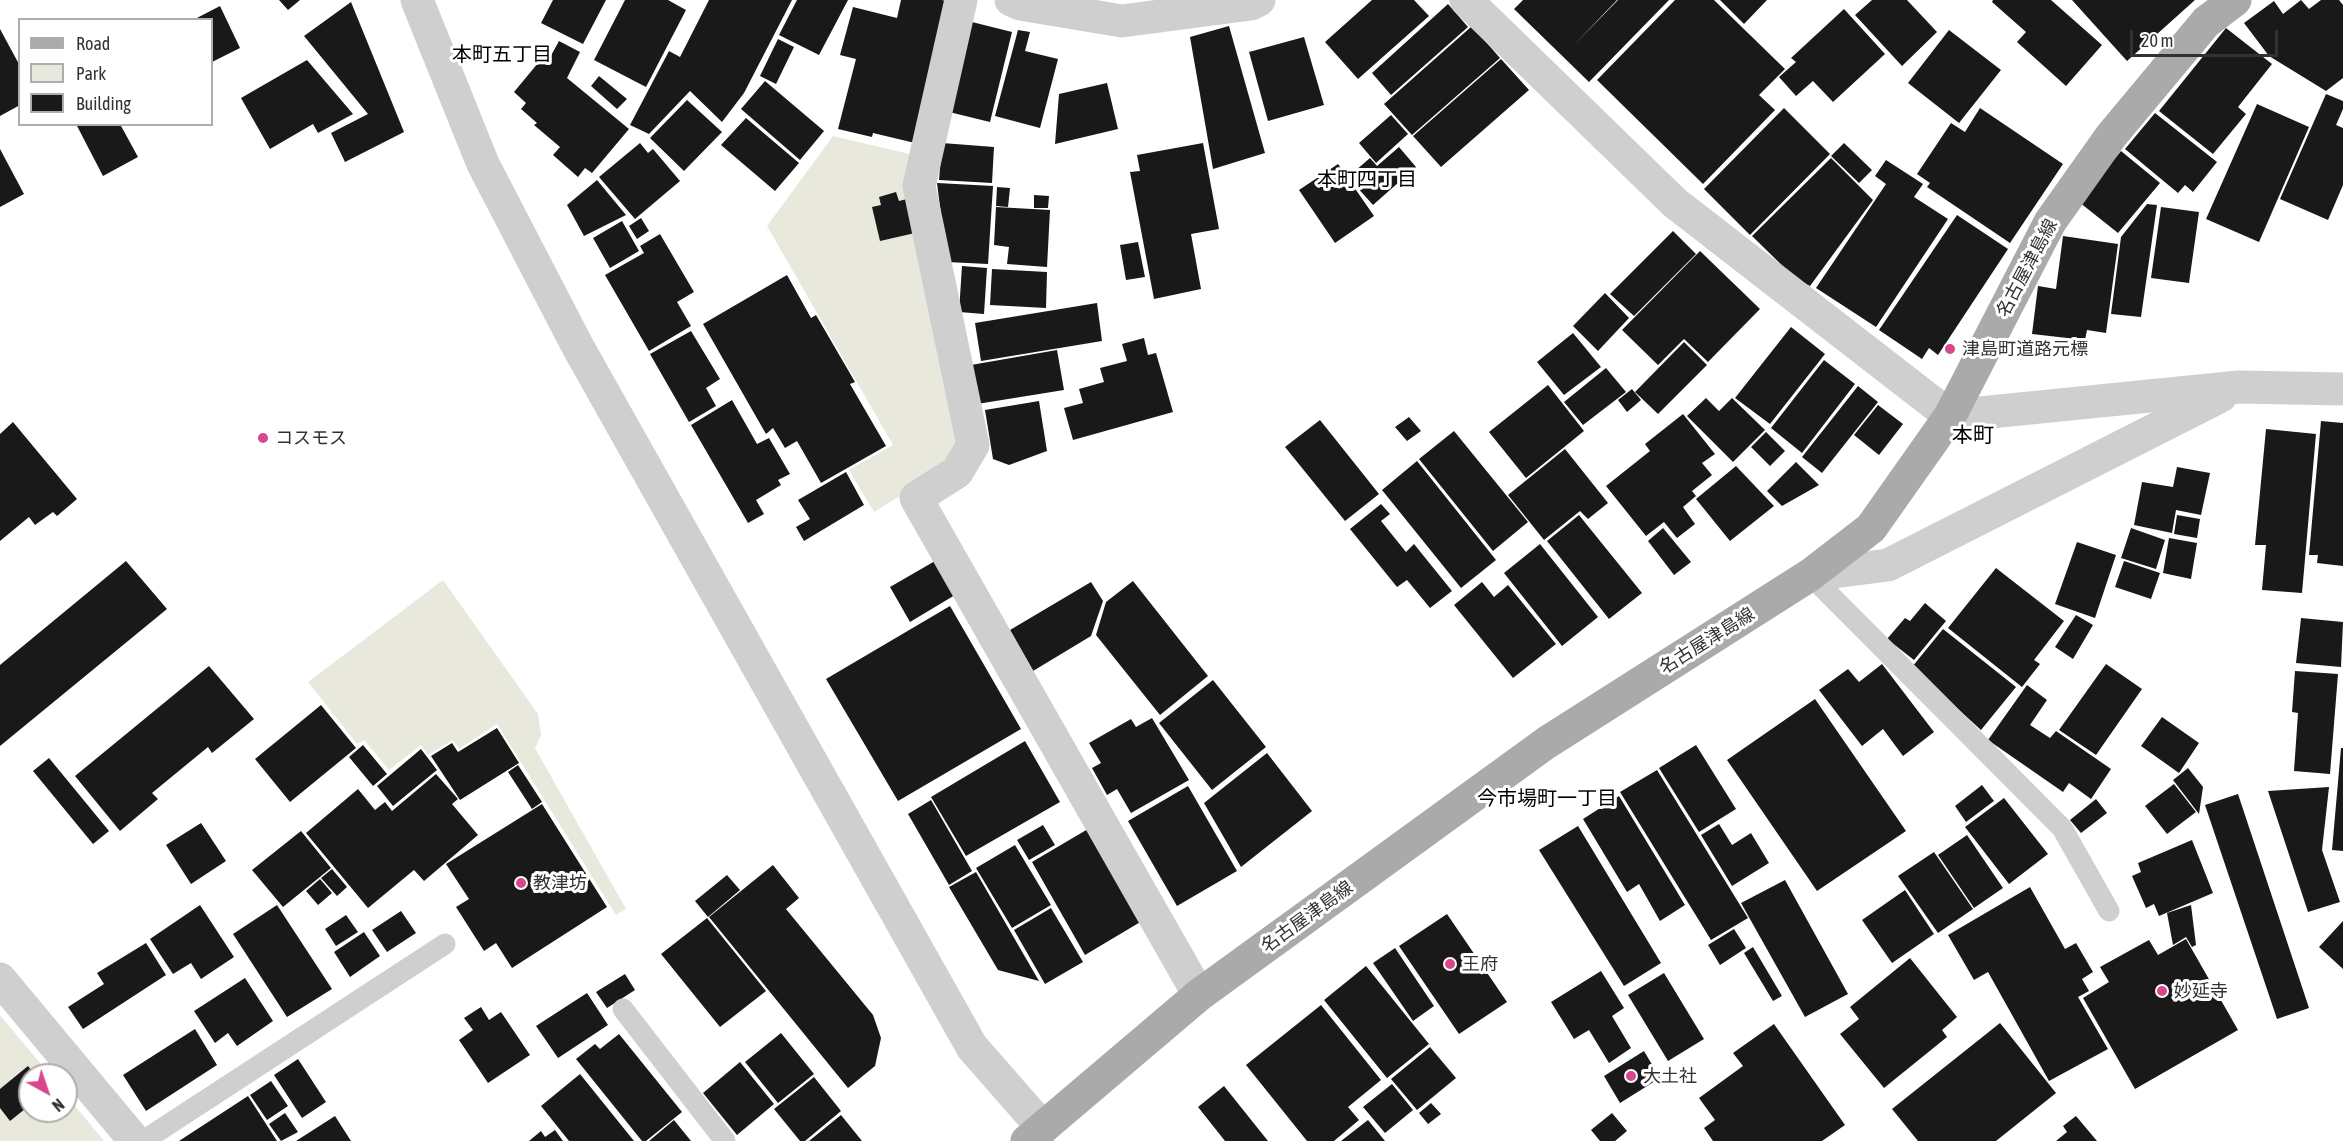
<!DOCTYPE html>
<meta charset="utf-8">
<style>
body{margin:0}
#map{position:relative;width:2343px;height:1141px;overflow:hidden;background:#fff;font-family:"Asap Condensed",sans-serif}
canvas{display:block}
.legend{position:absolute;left:18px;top:18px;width:195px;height:108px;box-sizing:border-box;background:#fff;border:2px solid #adadad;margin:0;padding:8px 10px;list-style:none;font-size:18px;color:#323232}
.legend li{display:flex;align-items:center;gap:12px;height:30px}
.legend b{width:30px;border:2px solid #adadad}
.north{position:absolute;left:18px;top:1063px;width:60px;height:60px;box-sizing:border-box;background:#fff;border:2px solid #adadad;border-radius:50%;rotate:140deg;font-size:16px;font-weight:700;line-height:24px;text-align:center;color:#323232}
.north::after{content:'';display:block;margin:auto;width:21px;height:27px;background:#d8468c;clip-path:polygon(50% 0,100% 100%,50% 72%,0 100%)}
.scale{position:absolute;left:2130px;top:30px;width:148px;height:27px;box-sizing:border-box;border:3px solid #323232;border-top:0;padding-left:8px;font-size:18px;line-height:21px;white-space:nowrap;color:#323232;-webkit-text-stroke:4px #fff;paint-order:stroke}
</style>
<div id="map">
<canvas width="2343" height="1141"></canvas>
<ul class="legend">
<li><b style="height:8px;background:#aaa"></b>Road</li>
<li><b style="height:16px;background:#e8e9dc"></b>Park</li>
<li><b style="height:16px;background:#191919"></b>Building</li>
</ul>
<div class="north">N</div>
<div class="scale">20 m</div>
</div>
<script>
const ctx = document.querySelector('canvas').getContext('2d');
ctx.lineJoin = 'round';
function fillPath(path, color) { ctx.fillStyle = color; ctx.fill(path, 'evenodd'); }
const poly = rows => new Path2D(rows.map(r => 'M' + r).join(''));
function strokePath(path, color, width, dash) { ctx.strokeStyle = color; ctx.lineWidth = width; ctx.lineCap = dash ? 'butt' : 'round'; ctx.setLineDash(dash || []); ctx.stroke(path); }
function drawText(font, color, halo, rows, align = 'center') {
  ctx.font = font + ' "Asap Condensed","Noto Sans JP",sans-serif'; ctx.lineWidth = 6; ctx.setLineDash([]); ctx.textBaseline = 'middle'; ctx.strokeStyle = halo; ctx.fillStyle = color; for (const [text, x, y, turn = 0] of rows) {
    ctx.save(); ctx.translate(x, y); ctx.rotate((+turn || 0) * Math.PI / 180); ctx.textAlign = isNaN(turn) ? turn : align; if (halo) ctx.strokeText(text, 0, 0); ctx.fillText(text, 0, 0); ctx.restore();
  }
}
fillPath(poly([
 [833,136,918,156,960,444,932,476,874,512,849,470,893,445,767,226],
 [443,580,538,714,541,735,535,748,626,909,616,915,497,724,459,749,453,740,428,755,421,745,389,770,364,740,357,744,308,682],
 [0,1015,50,1075,30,1075,30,1111,66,1111,66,1095,104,1141,0,1141]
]), '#e8e9dc');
fillPath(poly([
 [279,0,300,0,288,10],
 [553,0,606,0,583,44,541,23],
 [625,0,668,0,686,10,646,87,594,60],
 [709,0,792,0,744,93,722,122,690,91,649,134,630,125,669,51,680,57],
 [797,0,848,0,819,55,779,35],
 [901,0,942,0,950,2,915,143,873,133,872,137,838,129,856,59,840,55,853,7,897,18],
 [1372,0,1414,0,1429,16,1358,79,1325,42],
 [1523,0,1617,0,1573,46,1618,0,1669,0,1589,82,1514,9],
 [1675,0,1714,0,1785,69,1759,95,1775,110,1703,184,1597,80],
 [1720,0,1767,0,1744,24],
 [1872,0,1907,0,1937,32,1902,66,1855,15],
 [1993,0,2051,0,2102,45,2066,86,2017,42,2026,32,1992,2],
 [2072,0,2195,0,2127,61],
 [2301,0,2309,9,2321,0,2339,0,2343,5,2343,78,2326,91,2269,56,2244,23,2274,1,2283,14],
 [351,2,404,132,345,162,331,133,368,114,304,36],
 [1448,4,1468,27,1391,95,1372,73],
 [220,6,240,48,212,62,212,20,193,20],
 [1844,9,1885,54,1833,102,1813,81,1796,96,1779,77,1796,62,1791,58],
 [968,21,1012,32,990,122,945,111],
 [1229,26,1265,153,1213,169,1190,37],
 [1472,26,1500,58,1412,135,1384,104],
 [2226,28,2272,64,2238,107,2246,114,2213,154,2159,111],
 [0,29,20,66,20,105,0,116],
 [1018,30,1030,32,1025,51,1058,59,1040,128,995,116],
 [1949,30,2001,70,1959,123,1908,83],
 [1304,37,1324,105,1268,121,1249,52],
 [778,39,794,47,776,84,760,76],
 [559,41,580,52,567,78,629,129,592,173,585,168,578,177,553,155,560,147,534,125,537,123,521,109,526,103,514,92,543,57,548,61],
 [1501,59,1529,90,1441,167,1413,136],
 [307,60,353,114,318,133,313,124,270,149,241,98],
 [599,76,627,99,617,109,591,86],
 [765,81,824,131,800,160,741,109],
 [1107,83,1118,129,1055,144,1059,94],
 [2326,94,2343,101,2343,109,2336,125,2343,128,2343,185,2328,220,2280,199],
 [687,100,722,132,684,171,650,138],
 [2257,104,2309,127,2259,242,2206,219],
 [1784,108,1830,154,1750,235,1704,189],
 [1980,108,2063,164,2010,243,1927,187,1930,183,1917,174,1951,123,1965,132],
 [2155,113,2217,162,2193,192,2185,185,2178,193,2125,149],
 [1391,115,1408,134,1376,163,1359,143],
 [746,118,799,163,775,191,721,145],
 [76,124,120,124,138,157,103,176],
 [640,143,648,153,653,149,680,181,635,219,599,177],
 [942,143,994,147,992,183,939,180],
 [1203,143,1219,229,1191,234,1201,289,1154,299,1130,172,1140,171,1137,155],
 [1844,143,1872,170,1859,183,1831,156],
 [1399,147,1416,167,1373,205,1348,177,1370,158,1377,166],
 [0,149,24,194,0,207],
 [2121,151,2160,183,2118,233,2079,202],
 [1831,158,1873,200,1810,286,1796,279,1752,236],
 [1886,160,1923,184,1914,197,1948,219,1876,327,1816,288,1886,184,1875,176],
 [1338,164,1374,216,1335,243,1299,190],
 [597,180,626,215,584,236,567,205],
 [937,183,993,186,988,264,947,262],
 [997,187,1010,188,1008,207,996,206],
 [896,192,899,201,907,199,915,233,880,241,872,207,881,205,879,197],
 [1034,195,1049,196,1048,208,1034,208],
 [2147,204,2157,205,2141,317,2111,314,2121,237],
 [996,207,1050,210,1047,267,1007,264,1009,247,994,245],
 [2161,207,2199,212,2189,283,2151,278],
 [1957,215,2008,249,1938,355,1929,348,1922,359,1879,330],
 [641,218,649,231,637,239,629,226],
 [622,221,639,251,610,268,593,238],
 [1673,231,1696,254,1634,316,1610,294],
 [660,234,694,292,677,302,691,326,649,351,605,275,644,253,640,246],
 [2063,236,2118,244,2106,333,2087,330,2085,340,2032,334,2038,286,2056,289],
 [1138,242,1145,277,1126,280,1120,245],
 [1700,251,1760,309,1708,362,1684,339,1658,365,1622,330],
 [962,266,987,268,984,314,959,312],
 [992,269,1047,272,1046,308,990,305],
 [787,275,811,318,816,315,855,382,850,384,886,446,821,483,797,441,785,448,773,428,766,434,703,324],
 [1605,293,1629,318,1598,351,1573,326],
 [1097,303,1102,341,981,361,975,323],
 [1791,327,1825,354,1770,424,1735,398],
 [691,331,720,379,706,388,716,406,689,422,650,354],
 [1573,333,1601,367,1564,395,1537,362],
 [1144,338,1148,355,1156,353,1173,412,1073,440,1064,408,1083,403,1079,389,1104,382,1100,368,1127,361,1122,344],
 [1684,342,1707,365,1658,414,1635,392],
 [1057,350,1064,390,977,404,971,365],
 [1824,360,1855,384,1802,453,1771,428],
 [1606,368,1626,392,1583,425,1564,402],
 [1548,385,1584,431,1526,478,1489,432],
 [1858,386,1878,402,1822,473,1802,457],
 [1632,389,1641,400,1627,412,1618,400],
 [1706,398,1719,411,1732,398,1765,430,1733,462,1687,416],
 [732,400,757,444,769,438,790,474,778,480,781,485,756,500,764,514,748,523,691,425],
 [1039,401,1047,451,1009,465,993,459,985,410],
 [1878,405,1903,424,1879,455,1854,435],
 [1683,414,1715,454,1702,463,1712,475,1692,491,1696,496,1683,507,1695,524,1677,538,1664,522,1646,536,1606,486,1650,451,1645,444],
 [1409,417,1421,431,1407,441,1395,427],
 [1320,420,1379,494,1345,521,1285,447],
 [2321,421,2343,423,2343,566,2317,563,2318,555,2309,555],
 [13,422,77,499,57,516,53,512,35,525,29,517,0,541,0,434],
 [2266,429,2316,434,2302,593,2262,590,2266,545,2255,545],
 [1454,431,1528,522,1493,551,1419,459],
 [1766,432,1785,451,1770,466,1751,447],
 [1565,449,1608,503,1588,519,1580,511,1544,540,1508,495],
 [1417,461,1496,560,1461,588,1382,490],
 [1796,462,1819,485,1782,506,1767,491],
 [1736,466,1774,506,1730,541,1696,499],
 [2177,467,2210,473,2201,515,2176,510,2172,533,2134,525,2142,482,2173,487],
 [846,472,864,505,804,541,796,527,810,519,798,500],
 [1381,504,1390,514,1381,521,1406,552,1414,544,1452,591,1430,608,1407,580,1397,587,1350,529],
 [1579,515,1642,593,1609,619,1547,541],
 [2177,515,2200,519,2197,538,2174,534],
 [1663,528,1691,562,1674,575,1648,541],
 [2131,528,2165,540,2156,569,2121,558],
 [2169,538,2197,543,2191,579,2163,573],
 [2077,542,2116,555,2095,618,2055,604],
 [1540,544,1598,617,1562,646,1504,573],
 [126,561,167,609,0,746,0,665],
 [935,561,955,595,910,622,890,587],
 [2124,561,2160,573,2151,599,2115,587],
 [1996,568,2064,621,2034,660,2040,664,2022,687,1948,628],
 [1133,581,1208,676,1160,715,1096,635,1106,602],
 [1091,582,1103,601,1091,636,1033,671,1010,630],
 [1482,582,1494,597,1508,585,1556,644,1513,678,1454,605],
 [1925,603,1946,621,1914,660,1887,639,1905,618,1910,621],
 [950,606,1021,729,898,801,826,679],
 [2076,615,2093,625,2073,659,2055,647],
 [2301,618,2343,622,2341,667,2296,663],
 [1943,629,2016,687,1981,730,1912,667],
 [1882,664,1934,732,1903,756,1883,729,1862,746,1819,690,1848,669,1859,682],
 [2106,664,2142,689,2096,755,2059,730],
 [209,666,254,719,212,753,208,747,152,793,158,799,120,831,75,776],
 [2295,671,2338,674,2330,774,2294,771,2298,713,2292,712],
 [1213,680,1266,747,1212,790,1159,723],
 [2027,685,2047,700,2030,725,2050,738,2056,731,2111,769,2091,799,2069,783,2063,792,1988,740],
 [1815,699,1906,831,1817,891,1727,760],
 [321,705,356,748,290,802,255,759],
 [2162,717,2199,743,2179,773,2141,746],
 [1152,718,1189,780,1131,813,1117,789,1107,795,1092,768,1101,763,1089,743,1131,719,1136,727],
 [497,728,519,763,460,800,431,756,452,743,458,752],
 [1025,741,1060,802,966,856,931,797],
 [363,745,387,774,373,786,349,757],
 [1696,745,1736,809,1699,832,1659,768],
 [2341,748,2343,748,2343,851,2332,850],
 [421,749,437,770,393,806,377,786],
 [1267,753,1312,811,1241,867,1204,803],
 [49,758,109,831,93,844,33,771],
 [518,765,542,802,532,809,508,772],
 [2188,768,2203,787,2199,814,2173,780],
 [1657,770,1748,918,1711,940,1620,792],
 [436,774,458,799,452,804,478,835,424,881,414,870,368,908,306,833,358,789,375,810,385,802,392,811],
 [2174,784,2196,812,2167,834,2145,806],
 [1982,785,1994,801,1966,822,1955,806],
 [1188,786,1237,871,1177,906,1128,821],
 [2329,787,2322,850,2340,902,2308,912,2268,791],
 [2238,794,2309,1008,2277,1019,2205,805],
 [1619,796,1685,905,1660,921,1639,884,1627,892,1583,819],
 [2004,798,2048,854,2009,884,1965,827],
 [2096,799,2107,813,2081,833,2070,820],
 [931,800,972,871,949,885,908,814],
 [542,804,607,907,512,968,496,943,484,951,456,907,469,899,446,864],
 [201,823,226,861,191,884,166,845],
 [1719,824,1732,845,1751,833,1769,863,1732,886,1701,835],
 [1043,825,1055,845,1029,860,1017,840],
 [1578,826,1661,963,1624,986,1539,850],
 [1088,829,1142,921,1085,955,1032,862],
 [301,831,331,868,283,907,252,870],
 [1967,835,2003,888,1974,908,1938,855],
 [2192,840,2213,893,2159,916,2154,904,2146,908,2132,876,2141,872,2138,863],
 [1015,845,1051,905,1012,928,976,868],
 [1934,852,1973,909,1938,933,1898,876],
 [773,865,799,898,786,909,873,1015,881,1038,875,1066,848,1088,709,917],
 [332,869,347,887,337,896,321,878],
 [976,872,1039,981,998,970,949,887],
 [727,875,740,890,708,917,695,901],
 [320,879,332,893,318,905,306,891],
 [1785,880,1848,994,1805,1017,1741,903],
 [2030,887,2065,949,2076,943,2093,972,2082,979,2089,991,2078,997,2108,1049,2049,1081,1988,972,1974,980,1948,935],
 [1905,890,1934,934,1892,963,1862,920],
 [200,905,234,957,201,979,191,963,173,974,150,939],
 [277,905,332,989,287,1017,233,934],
 [2191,905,2196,945,2192,947,2186,937,2173,945,2167,913],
 [1051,908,1083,962,1045,984,1014,930],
 [401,911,416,933,387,952,372,930],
 [1447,914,1507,1002,1459,1034,1399,946],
 [346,915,358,932,336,946,325,929],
 [707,918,766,991,720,1027,661,954],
 [2343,921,2343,969,2319,947],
 [1734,929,1746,948,1720,965,1708,945],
 [364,932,380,956,350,977,334,952],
 [2186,939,2238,1030,2135,1089,2083,998,2109,982,2100,967,2149,940,2158,955],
 [146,943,166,975,83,1029,68,1007,104,984,97,973],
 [1753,947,1782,996,1773,1001,1744,953],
 [1395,948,1434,1006,1413,1021,1373,963],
 [1910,958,1957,1017,1942,1030,1947,1037,1884,1088,1840,1034,1859,1019,1850,1007],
 [1366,966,1429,1044,1387,1078,1324,1000],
 [1601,971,1624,1008,1612,1016,1631,1048,1609,1063,1589,1030,1574,1039,1551,1002],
 [1664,973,1704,1039,1668,1061,1628,995],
 [625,974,635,990,607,1008,596,992],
 [245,978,273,1021,237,1046,228,1033,215,1043,194,1011],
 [587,993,608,1025,558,1058,536,1026],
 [1321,1005,1381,1080,1348,1107,1359,1120,1334,1141,1307,1141,1246,1065],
 [481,1007,489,1020,501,1012,530,1055,488,1083,459,1040,473,1030,464,1018],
 [2000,1023,2056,1093,1996,1141,1918,1141,1892,1109],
 [1774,1024,1845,1125,1822,1141,1713,1141,1704,1128,1715,1120,1699,1098,1743,1066,1733,1053],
 [195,1029,217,1065,146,1111,123,1075],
 [781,1033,814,1074,778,1103,745,1062],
 [619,1034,682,1112,646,1141,642,1141,576,1059,595,1044,600,1049],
 [1430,1047,1456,1078,1417,1110,1391,1079],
 [1644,1051,1660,1078,1620,1103,1604,1076],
 [298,1059,326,1102,302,1118,274,1075],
 [740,1062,774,1104,737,1135,703,1093],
 [28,1066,35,1075,30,1075,30,1105,10,1121,0,1108,0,1089],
 [580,1074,634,1141,569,1141,541,1106],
 [814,1077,841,1111,805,1141,800,1141,774,1109],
 [271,1081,288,1106,267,1120,250,1095],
 [1392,1084,1413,1110,1385,1133,1363,1107],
 [1224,1086,1268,1141,1225,1141,1198,1107],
 [248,1096,277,1141,179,1141],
 [1431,1103,1441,1114,1428,1124,1419,1113],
 [285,1113,298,1132,281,1141,269,1124],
 [1612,1113,1627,1131,1615,1141,1600,1141,1591,1130],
 [841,1115,862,1141,809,1141],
 [335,1116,351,1141,296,1141],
 [2076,1116,2097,1141,2056,1141,2067,1132,2063,1126],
 [674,1120,691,1141,649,1141],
 [1368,1120,1385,1141,1341,1141],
 [555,1130,563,1141,529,1141,541,1131,545,1137]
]), '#191919');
strokePath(poly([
 [1810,575,2062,828,2109,911],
 [623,1009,725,1141],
 [143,1141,445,944]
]), '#cfcfcf', 21);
strokePath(poly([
 [961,0,919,186,973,445,957,472,916,498,1199,995],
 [1011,0,1020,4,1122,21,1251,4,1259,0],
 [1466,0,1675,203,1950,416,2239,387,2343,389],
 [1810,575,1888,565,2221,396],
 [0,979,135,1141]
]), '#cfcfcf', 33);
strokePath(poly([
 [417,0,483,164,578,347,972,1047,1043,1128]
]), '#cfcfcf', 33);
strokePath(poly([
 [1027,1141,1199,995,1546,743,1810,575,1871,528,1950,416,2050,222,2111,136,2206,22,2235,0]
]), '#aaa', 33);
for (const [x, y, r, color] of [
 [1950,349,6,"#d8468c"],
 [263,438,6,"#d8468c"],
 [521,883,6,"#d8468c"],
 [1450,964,6,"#d8468c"],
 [2162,991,6,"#d8468c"],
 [1631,1076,6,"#d8468c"]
]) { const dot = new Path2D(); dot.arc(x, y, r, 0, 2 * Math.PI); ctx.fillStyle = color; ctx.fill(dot); strokePath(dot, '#fff', 2); }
drawText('18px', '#323232', '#fff', [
 ["名古屋津島線",2027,268,-62],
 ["名古屋津島線",1707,641,-32],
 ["名古屋津島線",1307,917,-36]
]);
drawText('18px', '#323232', '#fff', [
 ["津島町道路元標",1962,349],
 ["コスモス",275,438],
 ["教津坊",533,883],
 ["王府",1462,964],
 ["妙延寺",2174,991],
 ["大土社",1643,1076]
], 'left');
drawText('20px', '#000', '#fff', [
 ["本町五丁目",502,55],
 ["本町四丁目",1367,180],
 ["今市場町一丁目",1547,799]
]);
drawText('21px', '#000', '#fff', [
 ["本町",1973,435]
]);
</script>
